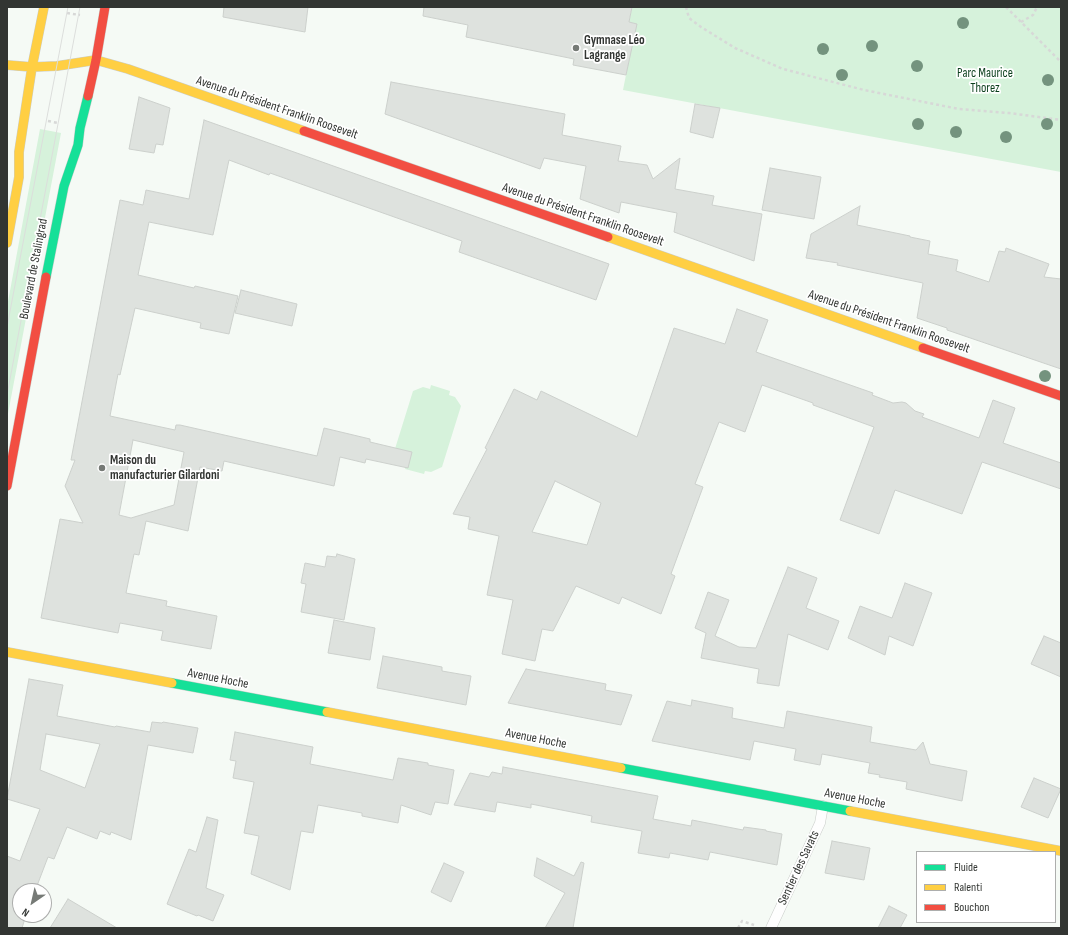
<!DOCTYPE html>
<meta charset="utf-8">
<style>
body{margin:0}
#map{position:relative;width:1068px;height:935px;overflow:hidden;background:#f5faf5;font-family:"Sofia Sans Condensed",sans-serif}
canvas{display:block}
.frame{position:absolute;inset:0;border:8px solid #323532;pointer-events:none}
.legend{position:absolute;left:916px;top:851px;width:140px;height:72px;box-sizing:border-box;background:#fff;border:1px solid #adaead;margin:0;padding:5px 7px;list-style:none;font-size:12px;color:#323532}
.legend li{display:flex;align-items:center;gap:8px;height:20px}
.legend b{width:20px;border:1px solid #adaead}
.north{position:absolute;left:12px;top:883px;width:40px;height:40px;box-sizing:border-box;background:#fff;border:1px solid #adaead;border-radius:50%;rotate:214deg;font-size:11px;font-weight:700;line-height:16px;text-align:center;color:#323532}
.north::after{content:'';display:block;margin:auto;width:14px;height:18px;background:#767a76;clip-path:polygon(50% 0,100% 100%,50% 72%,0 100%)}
</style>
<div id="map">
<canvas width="1068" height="935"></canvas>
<div class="frame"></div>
<ul class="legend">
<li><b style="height:5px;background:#16e098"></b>Fluide</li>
<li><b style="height:5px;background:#ffcf43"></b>Ralenti</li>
<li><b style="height:5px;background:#f24e42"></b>Bouchon</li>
</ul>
<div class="north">N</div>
</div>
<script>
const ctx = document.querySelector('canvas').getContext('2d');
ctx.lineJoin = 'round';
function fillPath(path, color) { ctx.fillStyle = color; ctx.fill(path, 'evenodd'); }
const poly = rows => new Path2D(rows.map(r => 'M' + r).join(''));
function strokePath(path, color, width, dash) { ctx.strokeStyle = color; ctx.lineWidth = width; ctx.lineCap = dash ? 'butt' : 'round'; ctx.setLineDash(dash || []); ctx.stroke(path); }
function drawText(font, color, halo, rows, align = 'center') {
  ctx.font = font + ' "Sofia Sans Condensed",sans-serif'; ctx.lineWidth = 3.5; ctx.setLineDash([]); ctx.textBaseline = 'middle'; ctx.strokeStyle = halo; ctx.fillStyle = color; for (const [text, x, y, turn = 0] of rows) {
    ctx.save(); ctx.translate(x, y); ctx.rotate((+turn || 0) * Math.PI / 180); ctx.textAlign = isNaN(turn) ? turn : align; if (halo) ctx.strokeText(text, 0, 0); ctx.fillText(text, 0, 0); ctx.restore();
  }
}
fillPath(poly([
 [632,7,1061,7,1061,172,623,90,636,24,629,22],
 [40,129,61,133,7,419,7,307],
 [431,385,450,391,449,395,455,397,461,406,442,467,431,472,425,471,424,474,405,469,406,465,394,452,413,391,423,387,430,389]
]), '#d6f2db');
const building = poly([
 [224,7,308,7,305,32,223,17,224,7],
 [424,7,632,7,629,22,637,24,626,75,573,65,574,59,466,37,468,25,423,16,424,7],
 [391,82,565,114,562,135,621,146,618,161,647,165,653,179,680,158,675,189,714,196,712,205,762,214,754,261,674,232,677,213,621,202,619,213,580,199,586,166,544,158,540,169,385,114,391,82],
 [139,97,170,108,163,145,156,144,154,153,129,149,139,97],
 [695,104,720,108,713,138,690,132,695,104],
 [204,120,609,264,596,300,459,252,462,241,270,173,269,175,229,160,213,235,149,222,138,275,194,288,195,286,238,296,229,334,200,328,201,323,135,308,120,375,118,374,110,416,175,430,176,425,180,425,317,456,324,428,370,439,370,442,412,452,408,468,366,459,365,463,340,457,334,486,224,461,222,471,200,467,188,531,146,521,139,555,134,554,126,593,167,601,166,606,217,616,211,649,161,640,163,631,120,623,118,633,41,618,60,519,83,523,65,486,75,460,71,460,120,200,143,205,146,190,189,199,204,120],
 [133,440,184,452,174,505,131,518,119,515,133,440],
 [770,168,821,177,814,219,762,210,770,168],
 [860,206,857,225,910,236,910,237,930,241,928,254,958,260,956,271,989,282,999,251,1005,252,1006,248,1049,264,1044,277,1061,279,1061,369,947,330,947,328,917,318,923,283,837,265,838,263,806,258,811,234,860,206],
 [241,290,297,304,292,326,235,313,241,290],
 [737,309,768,320,756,352,873,393,872,395,893,403,902,402,906,403,915,411,924,414,922,417,979,438,993,400,1015,408,1003,443,1061,463,1061,489,982,462,962,514,895,490,879,534,840,520,874,427,813,405,813,403,762,385,745,432,719,422,695,484,703,487,671,574,675,576,661,614,622,597,619,604,576,586,553,631,542,629,535,661,502,654,513,600,487,595,499,536,468,529,470,517,453,514,487,449,485,448,514,389,537,400,541,391,637,437,674,328,725,344,737,309],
 [555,481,601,503,587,545,532,532,555,481],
 [337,554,355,559,344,620,301,612,306,584,301,583,305,563,325,567,327,556,336,557,337,554],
 [788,567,817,578,806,608,839,621,828,650,788,634,779,686,757,683,759,669,701,658,706,633,695,628,708,592,729,600,715,636,739,647,756,648,788,567],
 [905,583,932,593,913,646,889,636,885,655,848,638,860,606,892,618,905,583],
 [334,620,375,628,370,660,328,653,334,620],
 [1044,636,1061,643,1061,677,1031,664,1044,636],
 [383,656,442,667,442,671,471,676,466,705,377,688,383,656],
 [526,669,606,684,605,690,632,695,621,725,508,703,526,669],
 [29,679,63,685,57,716,115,727,116,726,150,732,152,722,162,723,163,722,198,728,193,753,148,745,131,840,111,832,110,835,100,831,97,839,67,827,54,859,48,857,35,891,20,891,20,915,26,915,22,928,7,928,7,856,20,861,40,809,7,799,29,679],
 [46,734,100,744,85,788,40,770,46,734],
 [692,700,733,708,732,718,784,728,787,711,872,727,870,742,916,750,923,742,930,764,967,771,962,801,906,789,907,782,879,777,880,775,868,773,870,763,822,754,820,765,794,760,796,749,754,741,750,760,652,741,667,701,691,706,692,700],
 [235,732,313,747,310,764,393,780,398,758,428,763,428,765,454,770,448,804,435,802,431,815,401,805,398,823,362,816,362,813,318,805,313,833,301,831,290,890,251,874,259,836,244,833,254,782,233,778,236,761,230,760,235,732],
 [503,767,658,796,653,819,691,826,692,820,743,830,744,827,766,830,766,831,782,834,777,865,710,852,708,860,670,853,669,858,638,853,642,831,591,822,592,816,531,804,531,808,497,802,495,812,454,805,470,773,489,777,492,772,502,774,503,767],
 [1034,778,1061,789,1048,818,1021,807,1034,778],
 [207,817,218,820,206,888,224,895,213,921,198,915,197,916,167,904,189,849,196,852,207,817],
 [832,841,870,848,864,880,825,873,832,841],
 [537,858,574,876,581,862,584,863,573,928,545,928,565,893,534,876,537,858],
 [444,863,464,872,451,902,431,892,444,863],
 [68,899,117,928,50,928,68,899],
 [889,906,907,915,900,928,878,928,889,906]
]);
fillPath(building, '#dee2de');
strokePath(building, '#ccd0cc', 1);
const lane = poly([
 [771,928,820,823,823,806]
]);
const fast = poly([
 [46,277,64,186,78,145,80,128,88,96],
 [172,683,327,712],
 [621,768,850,811]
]);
const slow = poly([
 [7,65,32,67,57,66,96,60,128,69,304,131],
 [608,237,923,348],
 [7,243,19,177,19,152,32,67,44,7],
 [7,652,172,683],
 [327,712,621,768],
 [850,811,1061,851]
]);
const jam = poly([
 [88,96,96,60,105,7],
 [304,131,608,237],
 [923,348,1061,396],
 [7,486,46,277]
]);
strokePath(lane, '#cacdca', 11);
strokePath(fast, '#cacdca', 10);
strokePath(slow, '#cacdca', 10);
strokePath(jam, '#cacdca', 10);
strokePath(poly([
 [686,7,689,18,701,27,735,48,783,69,864,90,959,109,1009,113,1061,120],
 [1006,7,1061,62],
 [67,13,80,15],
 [1021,22,1033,15,1037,7],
 [48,121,58,123],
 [738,928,742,921,754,925]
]), '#d7d8d7', 2.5, [3, 3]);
strokePath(lane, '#fefefe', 10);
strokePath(fast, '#16e098', 9);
strokePath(slow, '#ffcf43', 9);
strokePath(jam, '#f24e42', 9);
strokePath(poly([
 [7,327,68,7],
 [7,395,80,7]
]), '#dcdedc', 1);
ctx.fillStyle = '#74937e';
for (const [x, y] of [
 [963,23],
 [872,46],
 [823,49],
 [917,66],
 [842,75],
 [1048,80],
 [918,124],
 [1047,124],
 [956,132],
 [1006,137],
 [1045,376]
]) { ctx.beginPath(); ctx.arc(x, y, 6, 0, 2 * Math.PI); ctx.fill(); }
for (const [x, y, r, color] of [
 [576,48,4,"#767a76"],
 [102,468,4,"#767a76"]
]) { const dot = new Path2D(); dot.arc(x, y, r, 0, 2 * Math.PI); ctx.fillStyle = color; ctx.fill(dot); strokePath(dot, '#fff', 1.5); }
drawText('bold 13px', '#323532', '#fff', [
 ["Gymnase Léo",584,41],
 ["Lagrange",584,56],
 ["Maison du",110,461],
 ["manufacturier Gilardoni",110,476]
], 'left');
drawText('13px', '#0b3f1c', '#fff', [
 ["Parc Maurice",985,74],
 ["Thorez",985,89]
]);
drawText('13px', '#323532', '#fff', [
 ["Avenue du Président Franklin Roosevelt",277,108,19],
 ["Avenue du Président Franklin Roosevelt",583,215,19],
 ["Boulevard de Stalingrad",34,269,-79],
 ["Avenue du Président Franklin Roosevelt",889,322,19],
 ["Avenue Hoche",218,679,11],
 ["Avenue Hoche",536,739,11],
 ["Avenue Hoche",855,799,11],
 ["Sentier des Savats",799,868,-65]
]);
</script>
